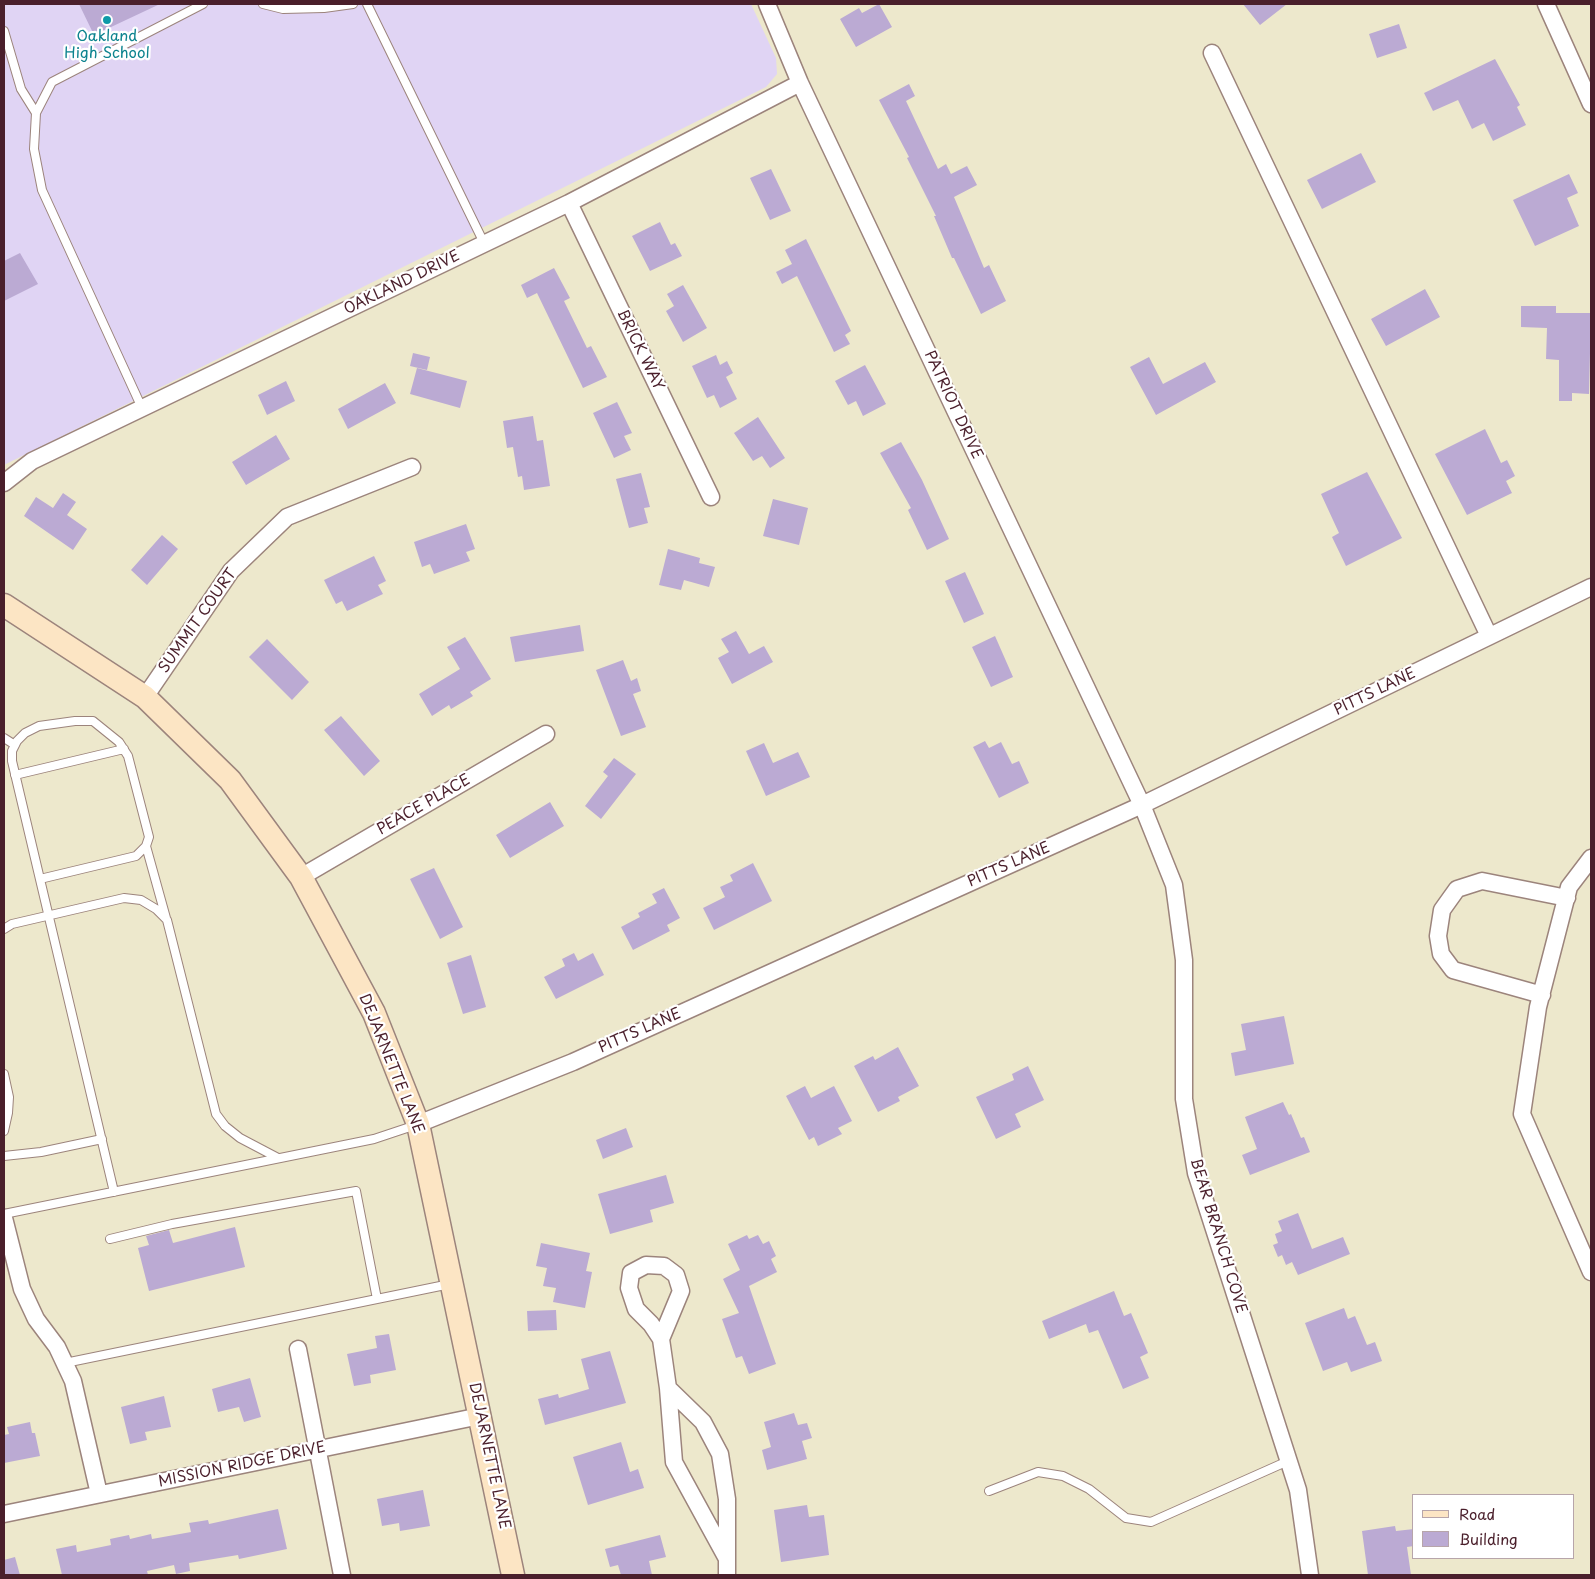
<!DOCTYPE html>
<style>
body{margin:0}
#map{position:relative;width:1595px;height:1579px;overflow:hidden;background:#ede8cc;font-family:"Playpen Sans",sans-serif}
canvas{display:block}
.frame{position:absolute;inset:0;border:5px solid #4a1f2b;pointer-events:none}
.legend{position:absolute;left:1412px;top:1494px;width:162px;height:65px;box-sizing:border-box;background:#fff;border:1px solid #b7a5aa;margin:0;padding:6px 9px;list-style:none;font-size:15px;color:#4a1f2b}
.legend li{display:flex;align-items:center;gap:10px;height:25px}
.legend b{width:25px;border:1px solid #b7a5aa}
</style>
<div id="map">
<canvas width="1595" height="1579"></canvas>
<div class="frame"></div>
<ul class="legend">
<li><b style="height:6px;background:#fce5c4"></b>Road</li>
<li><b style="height:14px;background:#bbaad3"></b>Building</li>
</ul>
</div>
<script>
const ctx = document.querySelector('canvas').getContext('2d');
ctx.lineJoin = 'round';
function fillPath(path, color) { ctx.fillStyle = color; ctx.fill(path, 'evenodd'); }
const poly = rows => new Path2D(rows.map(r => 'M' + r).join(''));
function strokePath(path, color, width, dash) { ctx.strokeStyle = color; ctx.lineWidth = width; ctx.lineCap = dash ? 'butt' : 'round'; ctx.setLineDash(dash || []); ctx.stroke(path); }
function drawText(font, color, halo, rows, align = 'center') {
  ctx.font = font + ' "Playpen Sans",sans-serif'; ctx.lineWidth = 4.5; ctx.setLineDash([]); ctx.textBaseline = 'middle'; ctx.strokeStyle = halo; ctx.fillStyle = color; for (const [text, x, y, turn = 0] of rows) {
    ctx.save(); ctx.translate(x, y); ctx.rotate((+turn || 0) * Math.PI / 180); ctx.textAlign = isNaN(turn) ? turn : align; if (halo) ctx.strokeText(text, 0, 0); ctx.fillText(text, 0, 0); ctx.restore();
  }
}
fillPath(poly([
 [4,4,751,4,776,58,777,74,766,87,4,465]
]), '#e0d4f4');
fillPath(poly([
 [79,4,160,4,94,35],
 [879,4,892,27,856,47,840,19,859,8,862,13],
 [1243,4,1287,4,1260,25],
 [1399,24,1407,48,1377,58,1369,34],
 [1495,59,1520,105,1517,107,1526,125,1493,141,1484,123,1472,129,1458,100,1433,111,1424,93],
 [909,84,915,96,906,101,938,169,946,164,951,174,967,166,977,185,954,197,984,268,989,265,1006,301,981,314,954,258,952,258,934,216,936,216,907,158,909,157,879,100],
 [1361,153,1376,182,1322,209,1307,180],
 [771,169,791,211,770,220,750,178],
 [1569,174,1578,193,1567,198,1579,226,1535,246,1513,200],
 [660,222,671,245,675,243,682,256,650,271,632,236],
 [806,239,851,331,845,335,850,344,834,352,797,276,782,284,776,272,792,264,785,250],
 [20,253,38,284,4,301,4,261],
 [554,268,570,298,564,301,587,348,591,346,607,377,583,388,537,293,527,298,521,285],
 [683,285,707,328,683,342,666,311,674,306,667,294],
 [1425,289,1440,317,1386,346,1371,319],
 [1521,306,1556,306,1556,313,1591,313,1589,394,1572,393,1572,401,1559,401,1559,360,1546,359,1547,328,1521,327],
 [413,353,430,357,427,370,410,366],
 [716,355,720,365,727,361,733,373,726,377,737,399,720,408,714,395,707,398,692,366],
 [1149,357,1163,384,1205,362,1216,382,1156,415,1130,367],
 [865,365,886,404,863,416,856,401,848,405,835,381],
 [417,368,467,381,460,408,410,394],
 [286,381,295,401,267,415,258,395],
 [385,383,396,403,348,429,338,409],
 [617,402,632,433,624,436,631,450,614,458,593,413],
 [533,416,537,441,543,440,550,486,524,490,522,476,518,477,513,447,507,448,503,421],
 [758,417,785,458,770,468,762,456,753,461,734,433],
 [1485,429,1501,463,1507,460,1515,476,1506,481,1512,493,1467,515,1435,454],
 [276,435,290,459,246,485,232,462],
 [901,442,922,480,949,539,927,550,908,510,911,508,880,453],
 [1367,472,1402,538,1346,566,1332,537,1339,533,1321,494],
 [641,473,650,507,644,508,648,523,629,528,616,479],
 [63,493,76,502,67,515,87,529,73,550,24,516,36,497,53,508],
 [773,499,808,508,799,545,763,536],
 [466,524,475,549,466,552,470,561,434,574,430,564,422,567,414,542],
 [162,535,178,549,147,585,131,570],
 [668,549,700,558,699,563,715,567,709,587,684,580,681,590,659,585],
 [374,556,386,581,378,585,383,594,347,611,342,601,336,604,324,580],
 [965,572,984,614,964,623,945,581],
 [580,625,584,651,515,662,510,637],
 [736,631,749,654,764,646,773,662,732,684,718,658,729,652,721,639],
 [995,636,1013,677,991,687,972,647],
 [465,637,491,679,470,692,473,696,451,709,449,705,432,716,419,694,460,669,447,647],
 [267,639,309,682,292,700,249,657],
 [623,660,631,681,637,678,641,691,633,694,646,727,621,736,596,670],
 [341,716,380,761,364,776,324,730],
 [985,741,989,748,1001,742,1012,764,1019,761,1029,783,999,798,973,747],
 [764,743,773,763,798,752,810,777,766,796,746,751],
 [614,758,636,774,601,819,585,806,608,776,603,772],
 [550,802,564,826,510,858,496,835],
 [753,863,772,901,714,930,703,908,725,897,720,887,733,881,730,875],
 [434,868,463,927,440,939,410,879],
 [664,888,680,918,667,925,670,931,633,950,621,927,640,917,638,913,657,903,652,894],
 [574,953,578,961,593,953,604,975,556,999,544,977,565,966,562,959],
 [471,955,486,1007,463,1014,447,963],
 [1284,1016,1294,1064,1235,1076,1231,1053,1246,1050,1241,1024],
 [898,1047,919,1086,898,1097,900,1101,878,1112,854,1066,873,1056,875,1060],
 [1028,1066,1044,1100,1015,1114,1021,1127,996,1139,976,1097,1014,1080,1012,1074],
 [805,1086,811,1098,834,1086,852,1121,838,1128,842,1134,818,1146,814,1137,809,1140,786,1096],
 [1283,1102,1289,1115,1291,1114,1301,1138,1304,1137,1310,1152,1250,1175,1242,1155,1257,1149,1245,1117],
 [626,1128,633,1147,603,1159,596,1140],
 [666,1175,674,1203,650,1210,653,1222,610,1234,598,1194],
 [1298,1213,1312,1249,1343,1237,1350,1254,1298,1275,1292,1262,1286,1265,1282,1255,1278,1257,1273,1245,1278,1243,1275,1234,1282,1231,1278,1221],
 [235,1227,245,1267,149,1291,138,1248,149,1245,146,1236,169,1230,173,1243],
 [747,1235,749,1239,758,1235,763,1244,769,1241,776,1256,771,1259,777,1272,749,1286,776,1364,749,1374,742,1356,736,1358,722,1319,739,1313,723,1279,740,1270,728,1244],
 [541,1243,590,1253,586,1271,592,1272,585,1308,553,1302,556,1288,543,1286,547,1268,536,1266],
 [1114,1291,1124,1316,1131,1313,1148,1353,1140,1357,1149,1378,1123,1389,1098,1330,1089,1333,1086,1324,1049,1339,1042,1321],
 [1344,1308,1348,1319,1355,1316,1367,1345,1375,1342,1382,1361,1351,1372,1347,1362,1323,1371,1305,1323],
 [556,1310,557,1330,528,1331,527,1311],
 [389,1334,396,1370,370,1375,371,1383,354,1386,347,1354,377,1348,375,1336],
 [610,1351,626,1403,545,1425,538,1399,558,1394,559,1398,589,1389,581,1359],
 [250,1378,261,1417,244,1422,239,1407,218,1412,212,1389],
 [164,1396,171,1427,145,1432,147,1440,130,1444,121,1407],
 [794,1413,798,1425,807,1423,812,1438,802,1441,807,1459,767,1470,762,1450,771,1447,764,1422],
 [30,1422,32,1433,35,1433,40,1456,4,1463,4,1435,9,1434,7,1427],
 [621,1442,630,1472,638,1469,644,1488,588,1505,573,1457],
 [423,1490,430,1526,400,1531,399,1523,382,1526,377,1499],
 [807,1505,809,1517,824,1515,829,1555,781,1562,774,1510],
 [278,1509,287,1549,239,1559,238,1555,189,1563,190,1571,176,1574,174,1565,147,1571,148,1575,62,1575,56,1549,76,1545,77,1552,111,1545,110,1539,129,1535,130,1539,151,1534,152,1539,191,1532,189,1523,208,1520,209,1524],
 [1395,1526,1396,1531,1414,1529,1414,1546,1407,1547,1411,1575,1368,1575,1362,1531],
 [660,1535,666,1557,649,1561,652,1575,621,1575,618,1565,610,1567,605,1549],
 [15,1557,20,1575,4,1575,4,1560]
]), '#bbaad3');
const service = poly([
 [263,4,283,9,324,8,353,4],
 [367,4,484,243],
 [4,31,21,89,36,113],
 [142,408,42,190,34,149,36,113,52,82,203,4],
 [4,738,15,745],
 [15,775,124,749],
 [146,846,166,918],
 [40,879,136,856,146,846,149,837,128,756,119,742,93,721,75,721,39,726,25,733,17,741,12,751,12,761,114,1192],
 [4,929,12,924,124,898,141,900,156,909,167,920,216,1114,225,1126,240,1138,278,1158],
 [4,1074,9,1097,8,1113,4,1131],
 [4,1156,41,1152,102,1139],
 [4,1214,374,1139,416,1125],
 [110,1239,172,1224,356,1191,377,1299],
 [65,1363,450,1284],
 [989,1491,1038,1472,1063,1476,1089,1489,1126,1518,1151,1522,1288,1461]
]);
const minor = poly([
 [767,4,800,83,1142,805,1174,885,1184,960,1184,1099,1196,1173,1298,1490,1310,1575],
 [1546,4,1591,104],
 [1212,53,1489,636],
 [569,203,711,497],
 [4,483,32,461,569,203,800,83],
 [145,697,231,571,287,517,412,467],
 [1591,858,1569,887,1538,1007,1522,1114,1591,1272],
 [301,877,546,734],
 [1542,995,1453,970,1441,954,1438,936,1442,910,1457,889,1482,881,1567,898],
 [418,1124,573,1062,1142,805,1591,587],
 [4,1218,22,1289,36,1319,57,1347,73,1381,99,1494],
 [661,1339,681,1291,676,1275,664,1266,646,1265,631,1273,629,1288,636,1309,651,1324,661,1339,668,1388,674,1462,726,1557],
 [298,1349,342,1575],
 [668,1388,703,1422,720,1454,727,1499,727,1575],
 [4,1514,480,1416]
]);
const secondary = poly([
 [4,605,145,697,230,780,301,877,374,1013,418,1124,513,1575]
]);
strokePath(service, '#9c847c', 10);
strokePath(minor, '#9c847c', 19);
strokePath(secondary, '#9c847c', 25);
strokePath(service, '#fff', 8);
strokePath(minor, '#fff', 16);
strokePath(secondary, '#fce5c4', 22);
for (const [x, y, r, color] of [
 [107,20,5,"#0f9aa8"]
]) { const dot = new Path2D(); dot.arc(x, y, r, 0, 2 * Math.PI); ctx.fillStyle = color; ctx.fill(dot); strokePath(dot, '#fff', 2); }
drawText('15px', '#0d838f', '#fff', [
 ["Oakland",107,37],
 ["High School",107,54]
]);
drawText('15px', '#4a1f2b', '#fff', [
 ["OAKLAND DRIVE",402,283,-26],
 ["BRICK WAY",640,350,64],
 ["PATRIOT DRIVE",953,405,65],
 ["SUMMIT COURT",198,621,-55],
 ["PITTS LANE",1375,692,-26],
 ["PEACE PLACE",424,805,-30],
 ["PITTS LANE",1009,865,-24],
 ["PITTS LANE",640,1031,-24],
 ["DEJARNETTE LANE",391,1064,68],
 ["BEAR BRANCH COVE",1218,1236,73],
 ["DEJARNETTE LANE",489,1456,78],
 ["MISSION RIDGE DRIVE",242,1465,-12]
]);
</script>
